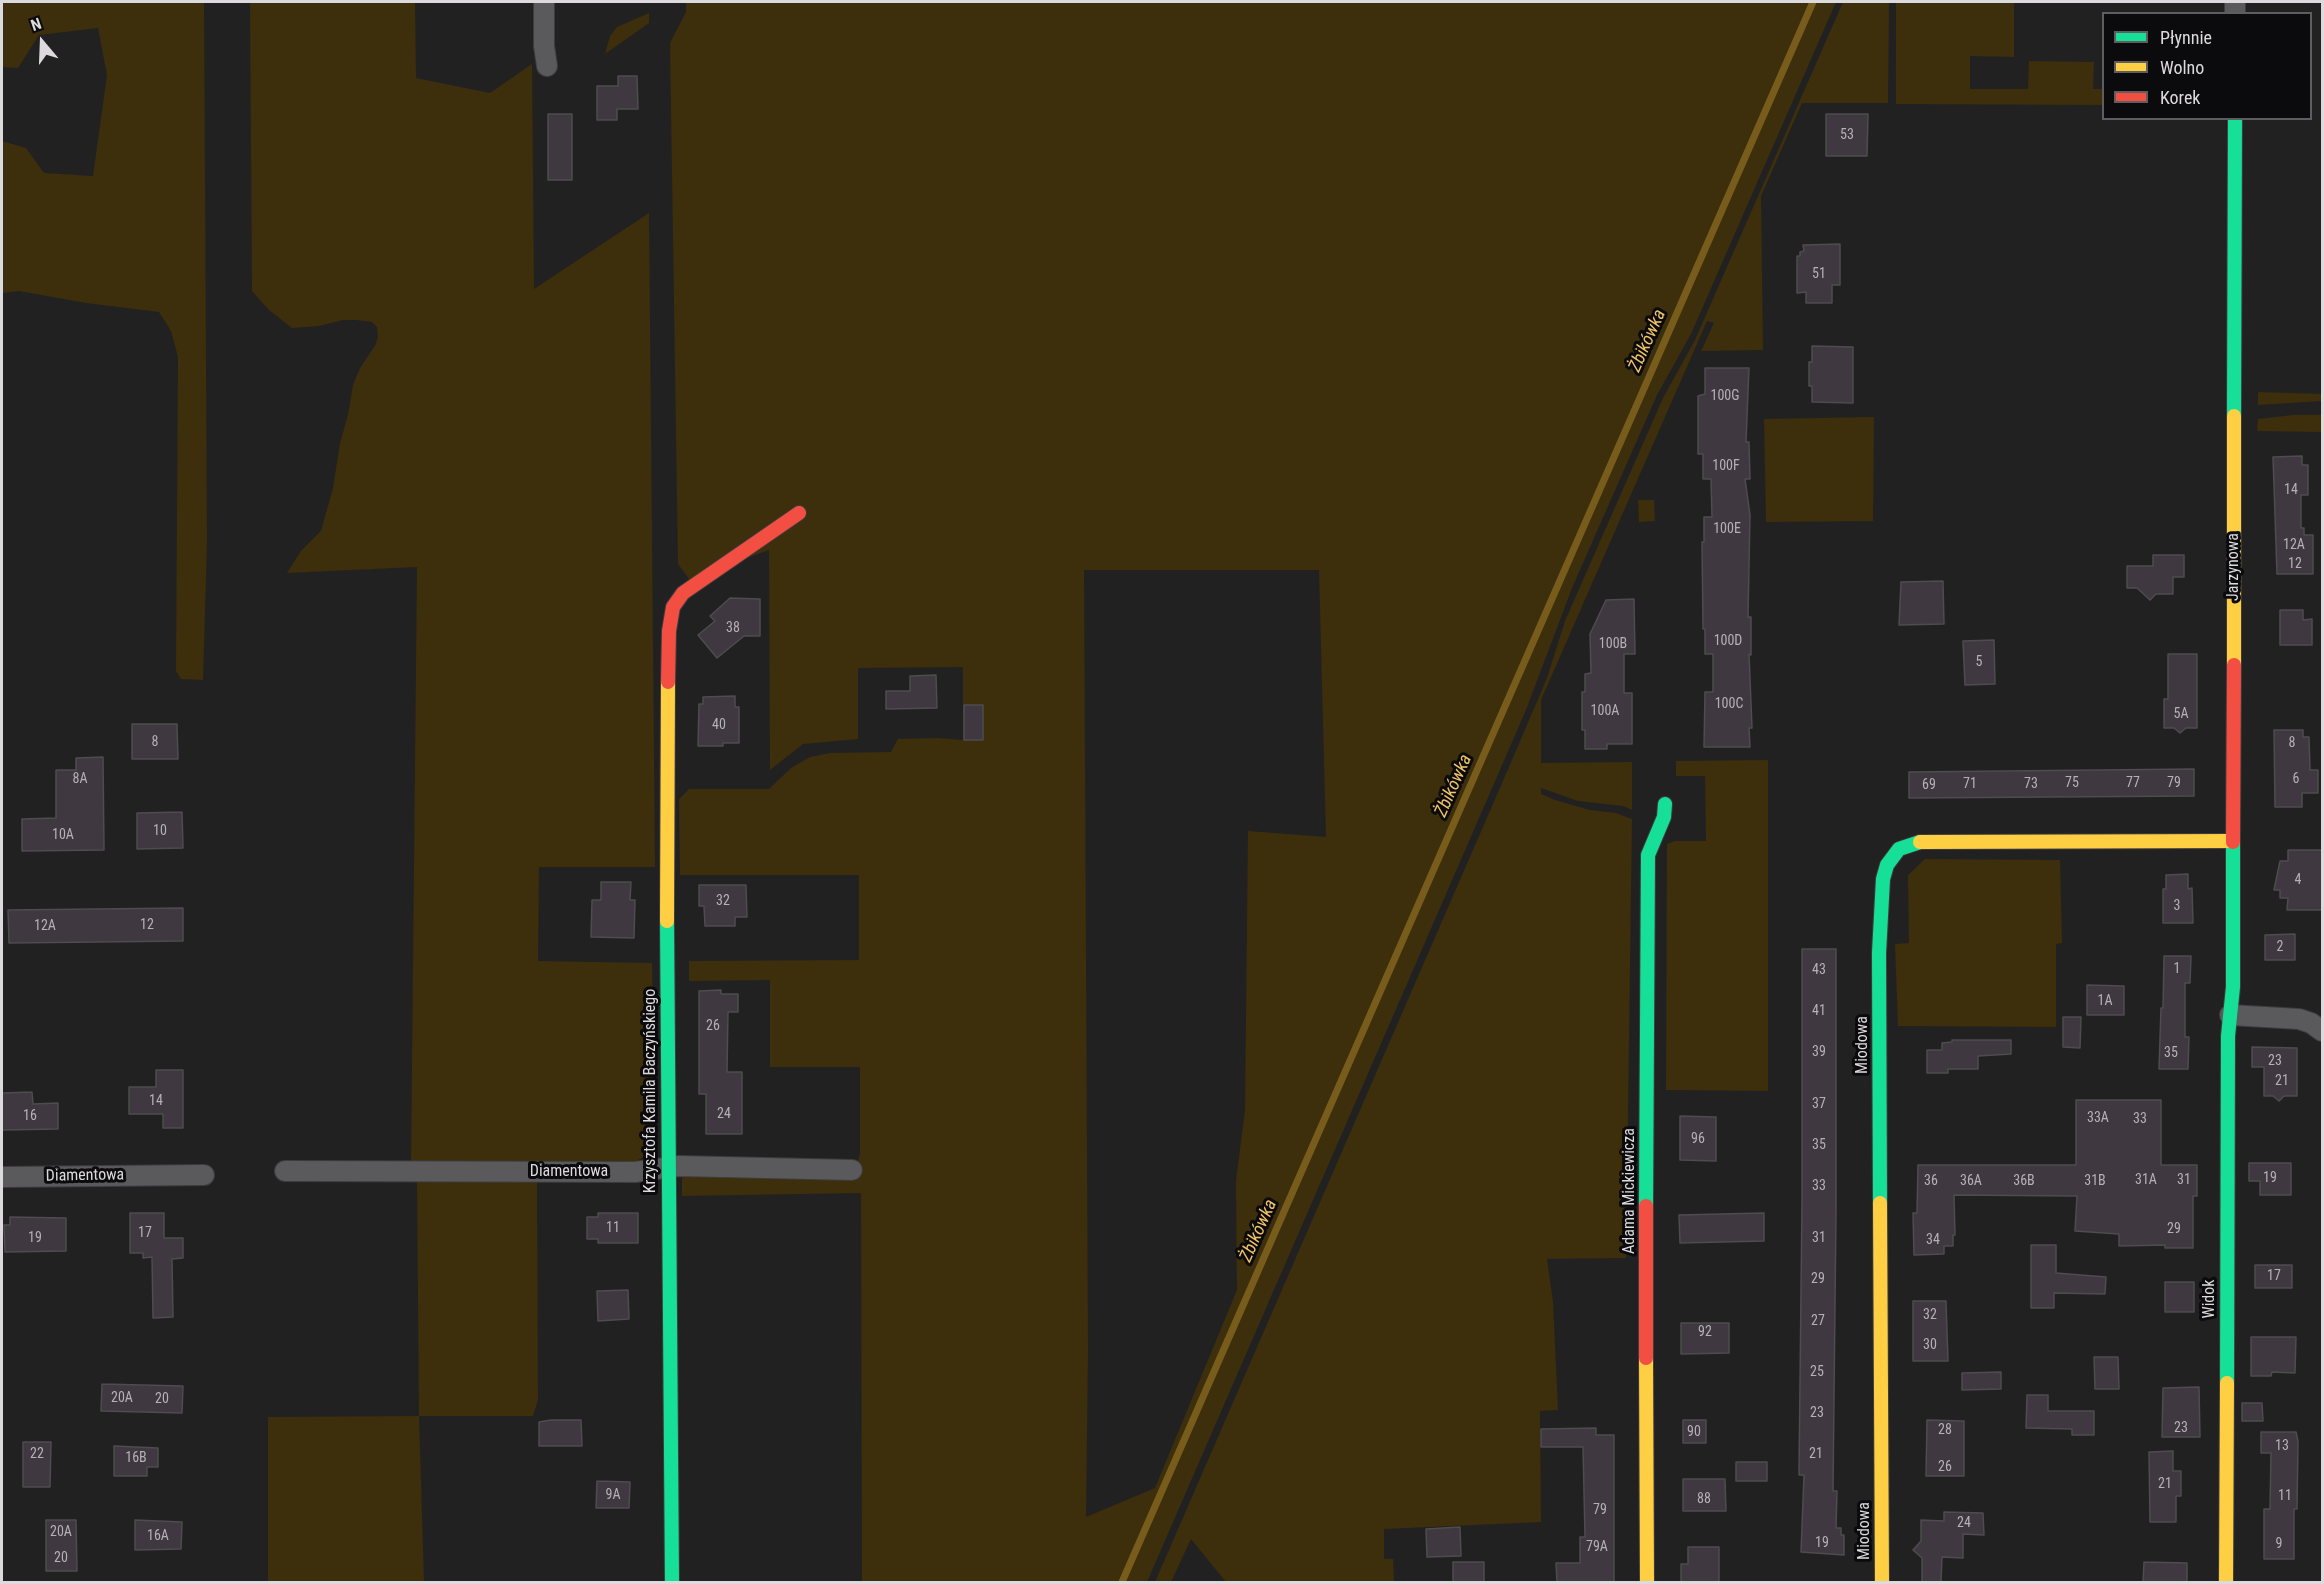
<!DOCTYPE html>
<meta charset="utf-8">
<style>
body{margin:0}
#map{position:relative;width:2324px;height:1584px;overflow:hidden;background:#222122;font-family:"Roboto Condensed",sans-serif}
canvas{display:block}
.frame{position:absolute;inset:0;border:3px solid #dcdadd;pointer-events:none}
.legend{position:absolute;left:2102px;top:12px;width:210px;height:108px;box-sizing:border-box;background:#0b0a0c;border:2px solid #5f5d60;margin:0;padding:8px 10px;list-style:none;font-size:18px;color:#dcdadd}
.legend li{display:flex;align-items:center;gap:12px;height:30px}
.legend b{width:30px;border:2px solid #5f5d60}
.north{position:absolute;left:12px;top:12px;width:60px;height:60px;-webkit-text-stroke:4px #0b0a0c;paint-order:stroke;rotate:341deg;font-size:16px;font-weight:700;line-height:24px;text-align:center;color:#dcdadd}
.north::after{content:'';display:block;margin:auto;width:21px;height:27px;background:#dcdadd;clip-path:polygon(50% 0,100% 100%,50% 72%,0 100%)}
</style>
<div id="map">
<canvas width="2324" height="1584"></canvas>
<div class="frame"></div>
<ul class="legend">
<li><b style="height:8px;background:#16e098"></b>Płynnie</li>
<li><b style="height:8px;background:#ffcf43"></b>Wolno</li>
<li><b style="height:8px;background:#f24e42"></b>Korek</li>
</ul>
<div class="north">N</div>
</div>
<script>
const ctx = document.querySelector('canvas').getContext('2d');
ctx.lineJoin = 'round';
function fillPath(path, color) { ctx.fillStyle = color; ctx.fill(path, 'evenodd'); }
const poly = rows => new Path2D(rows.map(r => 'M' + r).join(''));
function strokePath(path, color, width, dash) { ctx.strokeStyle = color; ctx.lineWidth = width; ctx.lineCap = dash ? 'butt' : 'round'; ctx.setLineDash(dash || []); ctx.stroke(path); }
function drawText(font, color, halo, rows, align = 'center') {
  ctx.font = font + ' "Roboto Condensed",sans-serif'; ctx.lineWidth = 6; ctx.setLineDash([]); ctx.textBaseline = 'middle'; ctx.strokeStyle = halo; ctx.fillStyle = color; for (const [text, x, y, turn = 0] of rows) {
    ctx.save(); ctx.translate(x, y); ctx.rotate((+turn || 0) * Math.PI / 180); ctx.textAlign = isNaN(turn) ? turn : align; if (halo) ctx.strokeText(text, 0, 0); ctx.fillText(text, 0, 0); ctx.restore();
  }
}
fillPath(poly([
 [2,2,204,2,207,542,203,680,181,679,176,671,178,357,171,331,159,312,86,303,19,291,2,293,2,141,26,148,44,173,93,176,107,75,98,28,39,35,18,68,2,67],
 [250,2,415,2,416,78,490,93,532,64,534,289,649,213,655,867,539,867,538,961,652,963,655,1145,647,1155,633,1163,411,1162,417,567,287,573,301,551,321,531,333,488,340,443,348,415,353,385,360,368,376,344,378,336,377,327,372,322,356,320,343,320,319,326,292,328,269,310,252,291],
 [686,2,1836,2,1691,334,1657,395,1572,588,1526,710,1147,1582,862,1582,861,1193,682,1196,682,1178,690,1174,820,1175,837,1180,854,1177,860,1154,860,1067,770,1067,770,980,689,981,689,961,859,960,859,875,680,875,679,799,689,789,769,789,791,768,810,757,830,753,891,752,898,739,938,738,963,740,963,667,858,668,858,739,803,744,770,770,769,550,689,579,678,564,670,43,686,12],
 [1084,570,1319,570,1326,837,1248,831,1245,1110,1236,1181,1237,1290,1155,1488,1086,1517,1088,1350],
 [1843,2,1889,2,1888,103,1802,103,1761,196,1763,350,1701,351,1714,323,1707,321,1541,700,1541,763,1632,762,1632,810,1623,806,1578,801,1541,788,1541,794,1555,800,1590,810,1616,813,1632,819,1626,1258,1547,1259,1553,1302,1558,1410,1540,1411,1541,1522,1384,1529,1384,1559,1393,1559,1394,1582,1226,1582,1191,1539,1171,1582,1155,1582,1509,767,1547,678,1565,621,1663,398,1695,340],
 [1896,2,2014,2,2014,57,1970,56,1970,89,2028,89,2029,61,2094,62,2093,89,2103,89,2103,105,1896,104],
 [649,13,649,23,605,54,610,36,617,27],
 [2258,392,2322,394,2322,401,2258,405],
 [2293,415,2322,415,2322,432,2257,431,2258,419],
 [1874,417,1873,521,1766,522,1764,419],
 [1638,500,1654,500,1655,521,1639,522],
 [1768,760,1768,1091,1666,1090,1667,844,1675,841,1706,841,1705,776,1676,776,1676,761],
 [1925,859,2060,860,2062,943,2056,944,2056,1027,1898,1026,1895,944,1909,943,1908,875],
 [417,1182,537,1182,538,1400,533,1416,419,1416,424,1582,268,1582,268,1417,419,1416]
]), '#3d2e0c');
strokePath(poly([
 [1122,1582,1813,2]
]), '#785c1c', 7);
const building = poly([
 [618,76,637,76,638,109,617,109,617,120,597,120,597,86,618,86,618,76],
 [548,114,572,114,572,180,548,180,548,114],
 [1826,114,1868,114,1867,156,1826,156,1826,114],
 [1840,244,1840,285,1832,285,1832,303,1806,303,1806,292,1797,293,1797,256,1800,256,1800,252,1804,251,1803,245,1840,244],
 [1812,346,1853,347,1853,403,1812,402,1812,386,1809,386,1809,362,1812,362,1812,346],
 [1705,368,1749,368,1746,442,1749,442,1750,479,1745,479,1750,515,1748,617,1751,617,1751,655,1749,654,1752,728,1749,728,1750,747,1704,747,1705,692,1713,692,1713,654,1705,654,1705,629,1703,629,1702,542,1704,542,1704,517,1712,517,1711,479,1703,479,1703,454,1698,454,1698,396,1705,394,1705,368],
 [2302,456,2302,465,2308,465,2308,495,2301,495,2301,528,2304,528,2304,535,2313,535,2313,574,2277,574,2273,457,2302,456],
 [2153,555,2184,555,2184,577,2173,577,2173,594,2156,594,2150,600,2137,588,2127,588,2127,566,2153,566,2153,555],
 [1943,581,1944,624,1899,625,1901,582,1943,581],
 [730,598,760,599,760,636,744,636,717,658,698,635,715,621,710,616,730,598],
 [1634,599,1635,654,1624,654,1624,693,1632,693,1632,744,1607,744,1607,749,1585,749,1585,730,1582,730,1582,692,1585,692,1585,674,1591,673,1590,634,1606,600,1634,599],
 [2280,610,2303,610,2303,620,2312,619,2312,645,2280,645,2280,610],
 [1994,640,1995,684,1965,685,1963,641,1994,640],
 [2168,654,2197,654,2197,728,2186,728,2180,733,2174,728,2164,728,2164,699,2168,699,2168,654],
 [936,675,937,708,886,709,886,691,910,691,910,676,936,675],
 [735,696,735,707,739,707,739,743,723,743,723,746,698,746,699,704,703,704,703,697,735,696],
 [964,705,983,705,983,740,964,740,964,705],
 [132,724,177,724,178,759,132,759,132,724],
 [2274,730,2303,730,2303,737,2309,737,2310,770,2318,770,2318,793,2302,793,2302,807,2275,807,2274,730],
 [103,757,104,850,22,851,22,819,56,818,56,770,76,770,76,758,103,757],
 [2194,769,2194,796,1909,798,1909,772,2194,769],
 [182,812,183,848,137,849,137,813,182,812],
 [2288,850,2322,850,2322,910,2287,910,2288,898,2280,898,2280,890,2274,890,2280,861,2288,861,2288,850],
 [2188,874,2188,889,2192,888,2193,923,2163,923,2163,889,2166,889,2166,875,2188,874],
 [601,882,631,882,630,900,635,900,634,938,591,937,592,900,601,900,601,882],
 [699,885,746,885,747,917,735,917,735,926,705,926,704,906,699,906,699,885],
 [183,908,183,941,9,943,8,910,183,908],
 [2295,934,2295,960,2265,960,2265,935,2295,934],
 [1802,949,1836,949,1836,1211,1833,1491,1837,1491,1836,1528,1841,1528,1841,1535,1844,1535,1844,1555,1801,1552,1804,1475,1799,1475,1802,1201,1802,949],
 [2164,956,2191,956,2190,983,2185,983,2185,1037,2189,1037,2188,1069,2159,1069,2161,1008,2163,1008,2164,956],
 [2087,985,2124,986,2124,1015,2087,1015,2087,985],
 [721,990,721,994,738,994,738,1012,728,1012,727,1072,742,1072,742,1134,706,1134,706,1094,699,1094,699,991,721,990],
 [2063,1017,2081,1017,2080,1048,2063,1047,2063,1017],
 [1952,1040,2011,1040,2011,1054,1978,1056,1978,1069,1948,1069,1948,1073,1927,1073,1927,1050,1942,1050,1942,1043,1952,1042,1952,1040],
 [2252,1047,2297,1048,2297,1096,2284,1096,2279,1101,2273,1096,2264,1096,2264,1067,2252,1067,2252,1047],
 [156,1070,183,1070,183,1128,163,1128,163,1114,129,1114,129,1087,156,1087,156,1070],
 [32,1092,33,1104,58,1103,58,1129,2,1130,2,1093,32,1092],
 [2076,1100,2161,1100,2161,1165,2197,1165,2197,1196,2193,1196,2193,1248,2165,1248,2165,1245,2119,1246,2119,1234,2075,1231,2077,1196,1954,1195,1955,1235,1953,1235,1953,1246,1944,1246,1944,1254,1914,1255,1913,1213,1917,1213,1918,1165,2076,1165,2076,1100],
 [1680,1116,1716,1117,1716,1161,1680,1160,1680,1116],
 [2249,1163,2291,1163,2291,1195,2260,1195,2260,1181,2249,1181,2249,1163],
 [130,1213,164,1213,164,1238,183,1238,183,1258,172,1259,173,1317,153,1318,152,1257,143,1258,143,1253,130,1253,130,1213],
 [598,1213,638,1213,638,1243,598,1243,598,1239,587,1239,587,1217,598,1217,598,1213],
 [1764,1213,1764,1241,1680,1243,1679,1215,1764,1213],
 [10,1217,66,1218,66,1251,5,1252,4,1225,10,1225,10,1217],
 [2031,1245,2056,1245,2056,1273,2106,1277,2105,1294,2054,1293,2054,1308,2031,1308,2031,1245],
 [2255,1265,2292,1265,2292,1288,2255,1288,2255,1265],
 [2165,1282,2194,1282,2194,1312,2165,1312,2165,1282],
 [628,1290,629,1319,598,1321,597,1291,628,1290],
 [1913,1301,1946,1301,1948,1361,1913,1361,1913,1301],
 [1681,1323,1729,1323,1729,1353,1681,1354,1681,1323],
 [2251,1337,2296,1337,2295,1373,2272,1372,2271,1376,2251,1376,2251,1337],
 [2094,1357,2118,1357,2119,1389,2095,1389,2094,1357],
 [2001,1372,2001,1389,1962,1390,1962,1373,2001,1372],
 [102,1384,183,1386,182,1413,101,1411,102,1384],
 [2199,1387,2200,1437,2162,1437,2163,1388,2199,1387],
 [2027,1395,2048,1395,2048,1411,2094,1411,2094,1435,2072,1435,2072,1429,2026,1428,2027,1395],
 [2242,1403,2262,1403,2263,1421,2242,1421,2242,1403],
 [551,1420,581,1420,582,1446,539,1446,539,1422,551,1420],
 [1683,1420,1706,1420,1706,1443,1683,1443,1683,1420],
 [1927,1420,1964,1421,1964,1476,1926,1476,1927,1420],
 [1596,1428,1596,1435,1614,1435,1614,1582,1557,1582,1556,1563,1580,1563,1580,1537,1585,1537,1583,1447,1541,1447,1541,1429,1596,1428],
 [2261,1432,2296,1432,2298,1441,2297,1509,2294,1509,2294,1559,2264,1559,2264,1509,2270,1509,2271,1453,2261,1453,2261,1432],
 [23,1442,51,1442,50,1487,23,1487,23,1442],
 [114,1446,158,1448,158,1467,147,1467,147,1476,114,1476,114,1446],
 [2173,1451,2173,1471,2181,1471,2181,1496,2176,1496,2176,1522,2150,1522,2149,1452,2173,1451],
 [1736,1462,1767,1462,1767,1481,1736,1481,1736,1462],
 [1683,1479,1725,1479,1726,1511,1683,1511,1683,1479],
 [597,1481,630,1482,629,1508,596,1508,597,1481],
 [1944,1512,1983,1513,1984,1535,1963,1534,1963,1558,1942,1557,1941,1582,1922,1582,1922,1558,1913,1550,1921,1541,1921,1520,1944,1521,1944,1512],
 [46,1520,76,1520,77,1571,46,1571,46,1520],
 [135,1520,182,1522,181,1549,135,1550,135,1520],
 [1460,1527,1461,1556,1427,1557,1426,1529,1460,1527],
 [1688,1547,1719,1547,1719,1582,1681,1582,1681,1564,1688,1564,1688,1547],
 [1453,1562,1484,1562,1484,1582,1453,1582,1453,1562],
 [2144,1562,2187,1563,2187,1582,2143,1582,2144,1562]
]);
fillPath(building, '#3f3841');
strokePath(building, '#4e4c4e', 1.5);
const street = poly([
 [544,2,544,46,547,66],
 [2235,14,2235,2],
 [2230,1015,2299,1019,2311,1023,2322,1031],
 [285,1171,635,1172,679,1166,852,1170],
 [2,1177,204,1175]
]);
const fast = poly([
 [2234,416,2235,118],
 [667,921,672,1582],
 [1880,1203,1879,953,1883,879,1887,865,1899,849,1920,842],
 [1646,1206,1648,855,1664,817,1665,804],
 [2227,1383,2228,1036,2233,987,2233,842]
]);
const slow = poly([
 [2234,665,2234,416],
 [1920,842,2233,841],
 [667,921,668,682],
 [1880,1203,1882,1582],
 [1646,1358,1647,1582],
 [2226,1582,2227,1383]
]);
const jam = poly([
 [668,682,669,631,673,607,683,593,799,513],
 [2233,842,2234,665],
 [1646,1358,1646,1206]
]);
strokePath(street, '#3e3c3e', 22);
strokePath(fast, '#3e3c3e', 16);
strokePath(slow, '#3e3c3e', 16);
strokePath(jam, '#3e3c3e', 16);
strokePath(street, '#5a595b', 20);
strokePath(fast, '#16e098', 14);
strokePath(slow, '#ffcf43', 14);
strokePath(jam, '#f24e42', 14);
drawText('14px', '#b5b2b6', null, [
 ["53",1847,135],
 ["51",1819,274],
 ["100G",1725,396],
 ["100F",1726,466],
 ["14",2291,490],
 ["100E",1727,529],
 ["12A",2294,545],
 ["12",2295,564],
 ["38",733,628],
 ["100D",1728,641],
 ["100B",1613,644],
 ["5",1979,662],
 ["100C",1729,704],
 ["100A",1605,711],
 ["5A",2181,714],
 ["40",719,725],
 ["8",155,742],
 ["8",2292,743],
 ["8A",80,779],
 ["6",2296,779],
 ["75",2072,783],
 ["77",2133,783],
 ["79",2174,783],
 ["71",1970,784],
 ["73",2031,784],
 ["69",1929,785],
 ["10",160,831],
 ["10A",63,835],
 ["4",2298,880],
 ["32",723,901],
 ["3",2177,906],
 ["12",147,925],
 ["12A",45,926],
 ["2",2280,947],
 ["1",2177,969],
 ["43",1819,970],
 ["1A",2105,1001],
 ["41",1819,1011],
 ["26",713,1026],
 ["39",1819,1052],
 ["35",2171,1053],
 ["23",2275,1061],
 ["21",2282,1081],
 ["14",156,1101],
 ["37",1819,1104],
 ["24",724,1114],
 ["16",30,1116],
 ["33A",2098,1118],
 ["33",2140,1119],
 ["96",1698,1139],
 ["35",1819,1145],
 ["19",2270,1178],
 ["31A",2146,1180],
 ["31",2184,1180],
 ["36",1931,1181],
 ["36A",1971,1181],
 ["36B",2024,1181],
 ["31B",2095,1181],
 ["33",1819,1186],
 ["11",613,1228],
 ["29",2174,1229],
 ["17",145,1233],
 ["19",35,1238],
 ["31",1819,1238],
 ["34",1933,1240],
 ["17",2274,1276],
 ["29",1818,1279],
 ["32",1930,1315],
 ["27",1818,1321],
 ["92",1705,1332],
 ["30",1930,1345],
 ["25",1817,1372],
 ["20A",122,1398],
 ["20",162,1399],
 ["23",1817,1413],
 ["23",2181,1428],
 ["28",1945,1430],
 ["90",1694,1432],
 ["13",2282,1446],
 ["22",37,1454],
 ["21",1816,1454],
 ["16B",136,1458],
 ["26",1945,1467],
 ["21",2165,1484],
 ["9A",613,1495],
 ["11",2285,1496],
 ["88",1704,1499],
 ["79",1600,1510],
 ["24",1964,1523],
 ["20A",61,1532],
 ["16A",158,1536],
 ["19",1822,1543],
 ["9",2279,1544],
 ["79A",1597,1547],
 ["20",61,1558]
]);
drawText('16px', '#dcdadd', '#0b0a0c', [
 ["Jarzynowa",2234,567,-90],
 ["Miodowa",1863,1045,-90],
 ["Krzysztofa Kamila Baczyńskiego",651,1091,-90],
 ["Diamentowa",569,1172],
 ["Diamentowa",85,1176,-1],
 ["Adama Mickiewicza",1630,1191,-90],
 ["Widok",2210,1299,-90],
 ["Miodowa",1865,1531,-90]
]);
drawText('italic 18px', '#f1c567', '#0b0a0c', [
 ["Żbikówka",1648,341,-66],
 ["Żbikówka",1454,786,-66],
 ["Żbikówka",1259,1231,-66]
]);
</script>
